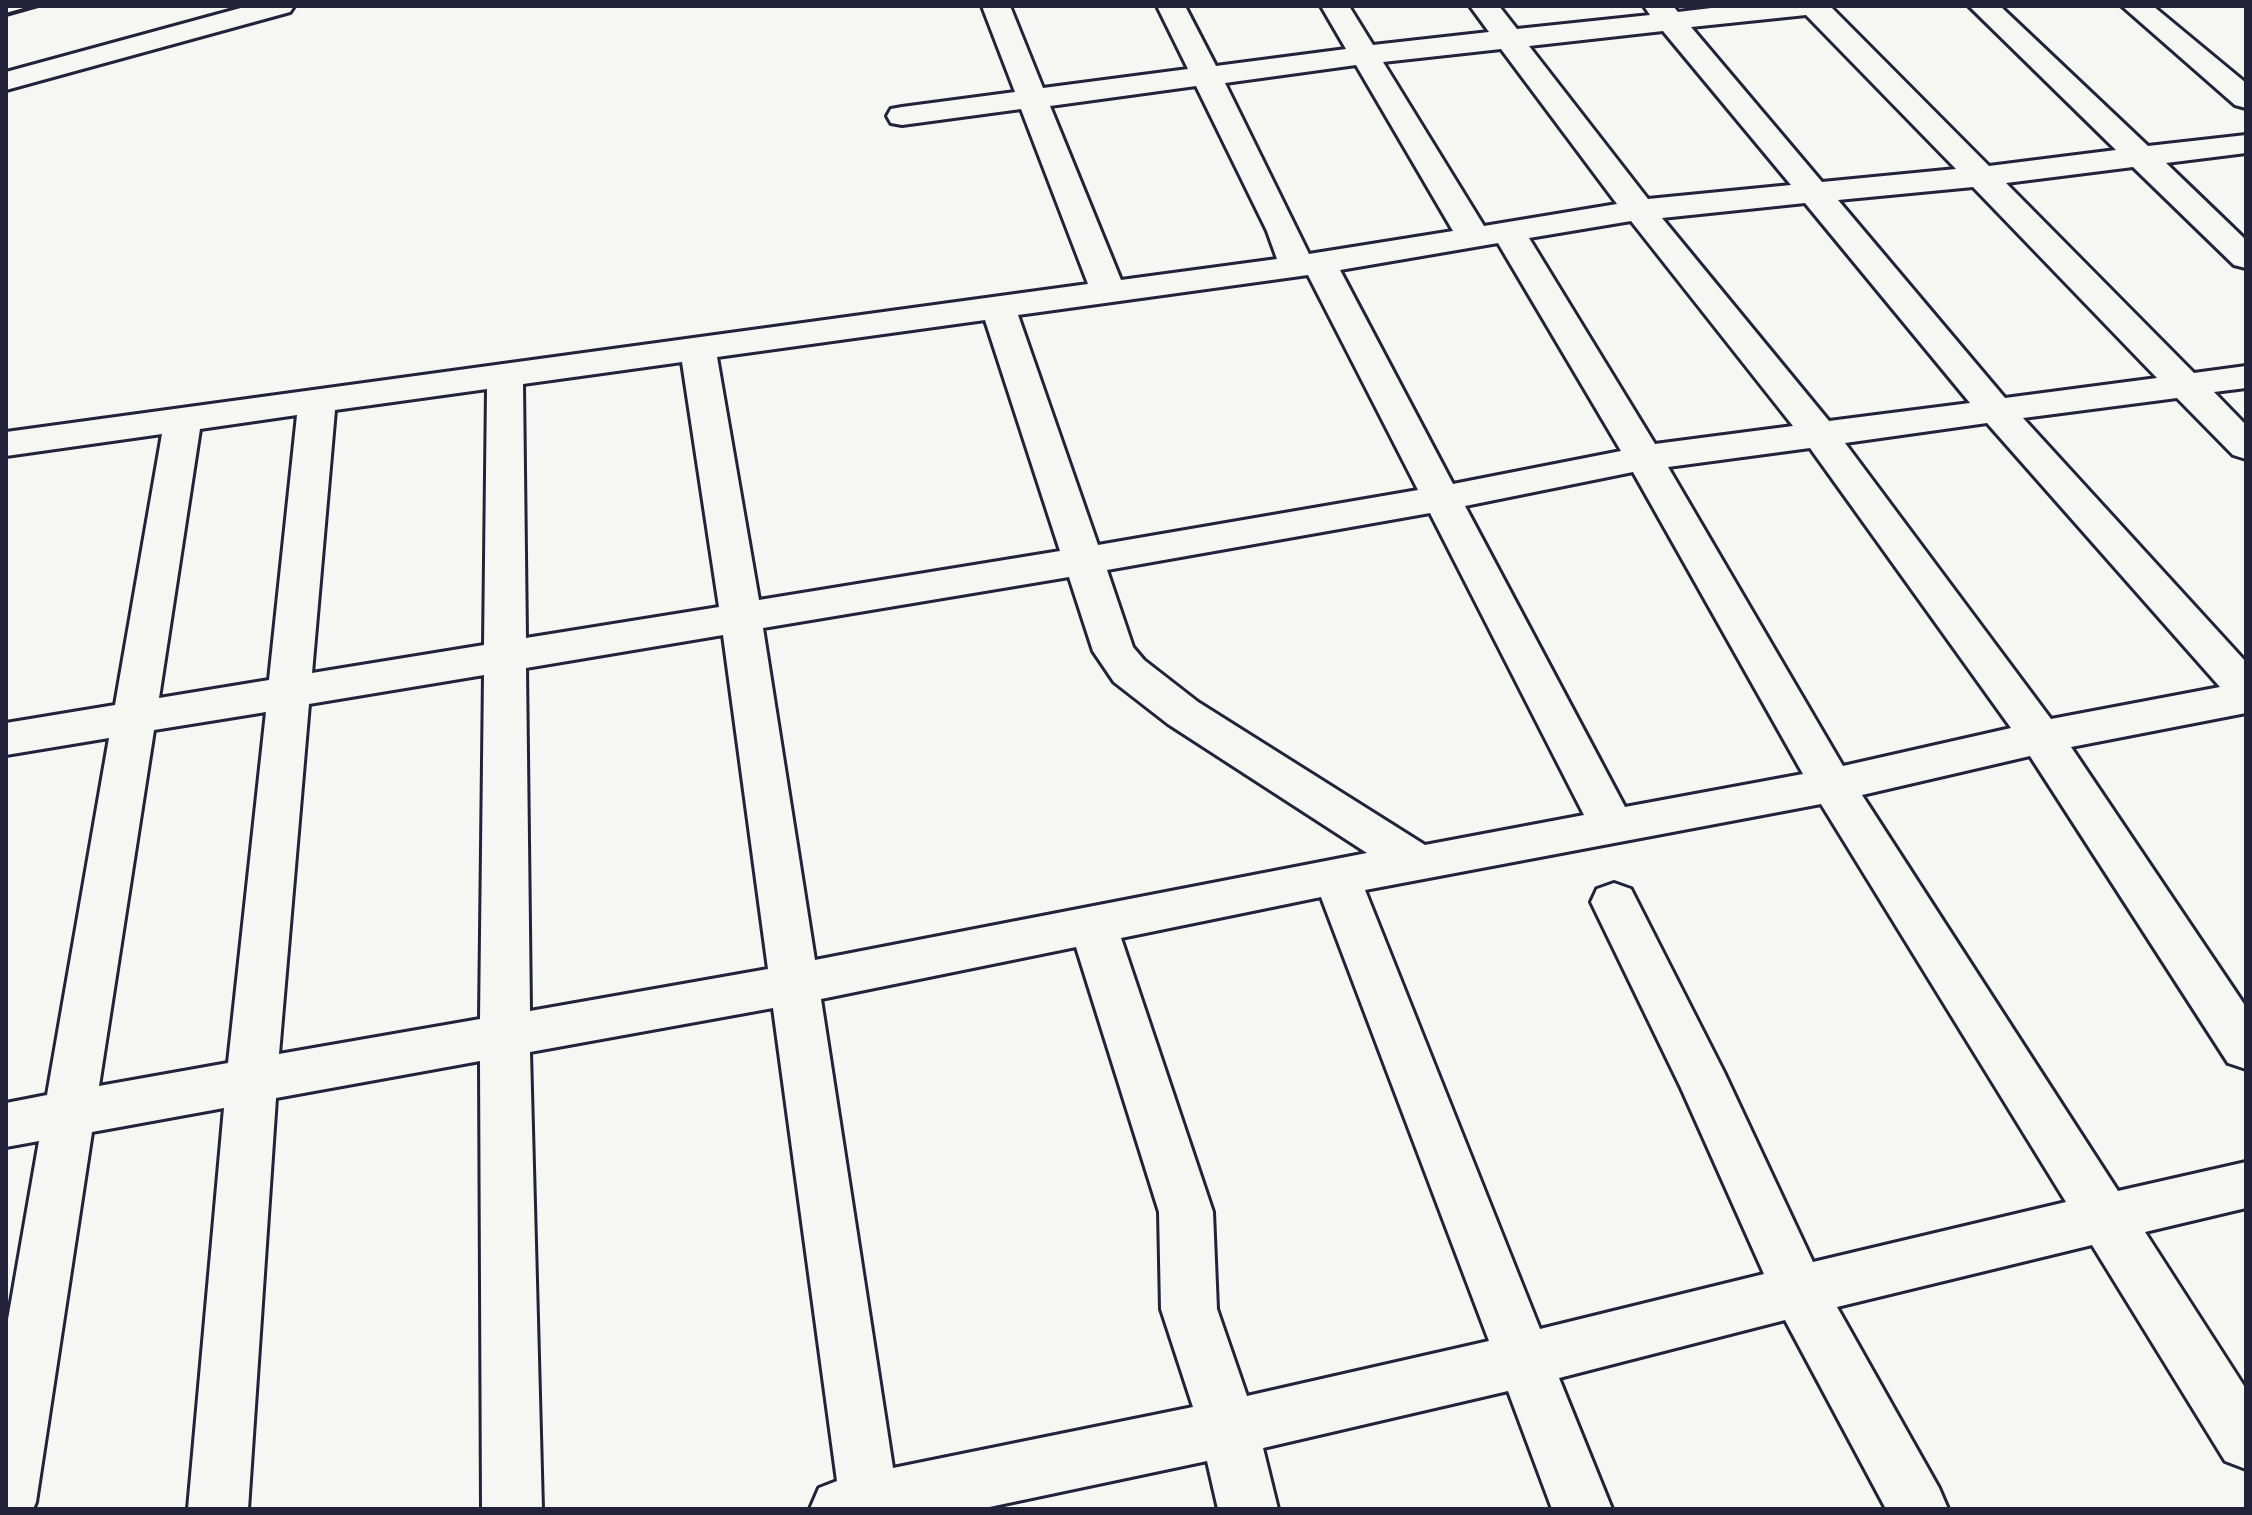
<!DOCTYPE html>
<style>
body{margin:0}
#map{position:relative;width:2252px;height:1515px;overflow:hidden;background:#f6f6f2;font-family:Pangolin,sans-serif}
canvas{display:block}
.frame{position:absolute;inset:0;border:8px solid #22223b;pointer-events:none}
</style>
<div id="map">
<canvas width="2252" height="1515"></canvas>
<div class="frame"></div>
</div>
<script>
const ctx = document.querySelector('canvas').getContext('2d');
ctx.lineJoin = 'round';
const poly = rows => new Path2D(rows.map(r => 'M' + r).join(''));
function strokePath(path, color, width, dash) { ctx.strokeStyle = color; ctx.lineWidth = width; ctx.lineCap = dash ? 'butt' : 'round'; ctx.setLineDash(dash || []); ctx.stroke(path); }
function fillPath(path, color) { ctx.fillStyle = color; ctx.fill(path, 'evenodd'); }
const minor = poly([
 [248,6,294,6,290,12,6,90,6,72,248,6],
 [982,6,1010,6,1043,88,1188,69,1157,6,1185,6,1216,66,1346,49,1321,6,1349,6,1373,45,1489,32,1470,6,1499,6,1517,29,1650,15,1644,6,1673,6,1678,12,1728,6,1830,6,1989,166,2116,150,1969,6,2000,6,2148,146,2246,135,2246,153,2166,163,2246,240,2246,268,2234,265,2133,167,2006,183,2194,373,2246,366,2246,388,2214,392,2246,425,2246,459,2233,455,2177,398,2023,418,2246,662,2246,713,2071,747,2246,1007,2246,1069,2228,1063,2030,756,1862,795,2118,1191,2246,1162,2246,1208,2145,1232,2246,1389,2246,1469,2225,1461,2092,1245,1837,1307,1939,1488,1948,1509,1886,1509,1785,1320,1559,1378,1612,1509,1552,1509,1508,1391,1263,1448,1278,1509,1218,1509,1207,1461,980,1509,810,1509,819,1488,837,1481,773,1008,530,1052,542,1509,482,1509,480,1061,276,1098,248,1509,188,1509,224,1108,92,1132,36,1502,33,1509,6,1509,6,1331,39,1141,6,1147,6,1103,47,1095,109,738,6,755,6,723,115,705,162,434,6,456,6,432,1088,284,1021,109,902,125,891,123,887,116,891,109,902,107,1015,92,982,6],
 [1806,15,1956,169,1822,182,1691,27,1806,15],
 [1663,31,1791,185,1648,199,1529,46,1663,31],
 [1501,49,1617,204,1484,226,1383,62,1501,49],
 [1356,65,1453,231,1309,254,1225,83,1356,65],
 [1196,86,1267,231,1277,259,1121,280,1050,106,1196,86],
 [1973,187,2157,378,2005,398,1838,200,1973,187],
 [1805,203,1970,403,1829,421,1662,218,1805,203],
 [1631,221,1793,426,1655,444,1529,238,1631,221],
 [1498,243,1621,451,1453,484,1340,270,1498,243],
 [1308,275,1418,490,1098,545,1018,315,1308,275],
 [985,320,1060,551,759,600,717,357,985,320],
 [682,362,719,607,526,638,523,384,682,362],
 [487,389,484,645,312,673,335,410,487,389],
 [297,415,269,680,159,698,200,429,297,415],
 [1987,423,2220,687,2051,719,1845,443,1987,423],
 [1810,448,2011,728,1843,766,1668,467,1810,448],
 [1633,472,1803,774,1625,807,1465,506,1633,472],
 [1430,513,1584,815,1425,845,1198,702,1144,660,1133,647,1107,570,1430,513],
 [1069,577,1093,651,1114,682,1168,724,1367,853,815,960,763,628,1069,577],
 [723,635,768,969,530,1011,526,668,723,635],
 [484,675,480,1019,279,1054,309,704,484,675],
 [266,712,228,1063,99,1086,154,730,266,712],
 [1821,804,2066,1202,1813,1262,1724,1072,1631,889,1614,883,1597,889,1591,902,1681,1088,1764,1274,1540,1329,1365,890,1821,804],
 [1321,897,1489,1341,1247,1396,1217,1309,1213,1212,1121,938,1321,897],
 [1076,947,1159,1212,1161,1309,1193,1407,893,1468,821,999,1076,947],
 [2122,6,2153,6,2246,83,2246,108,2235,105,2122,6]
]);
strokePath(minor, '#22223b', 6);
fillPath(minor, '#f6f6f2');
strokePath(poly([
 [6,15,38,6]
]), '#22223b', 4);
</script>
